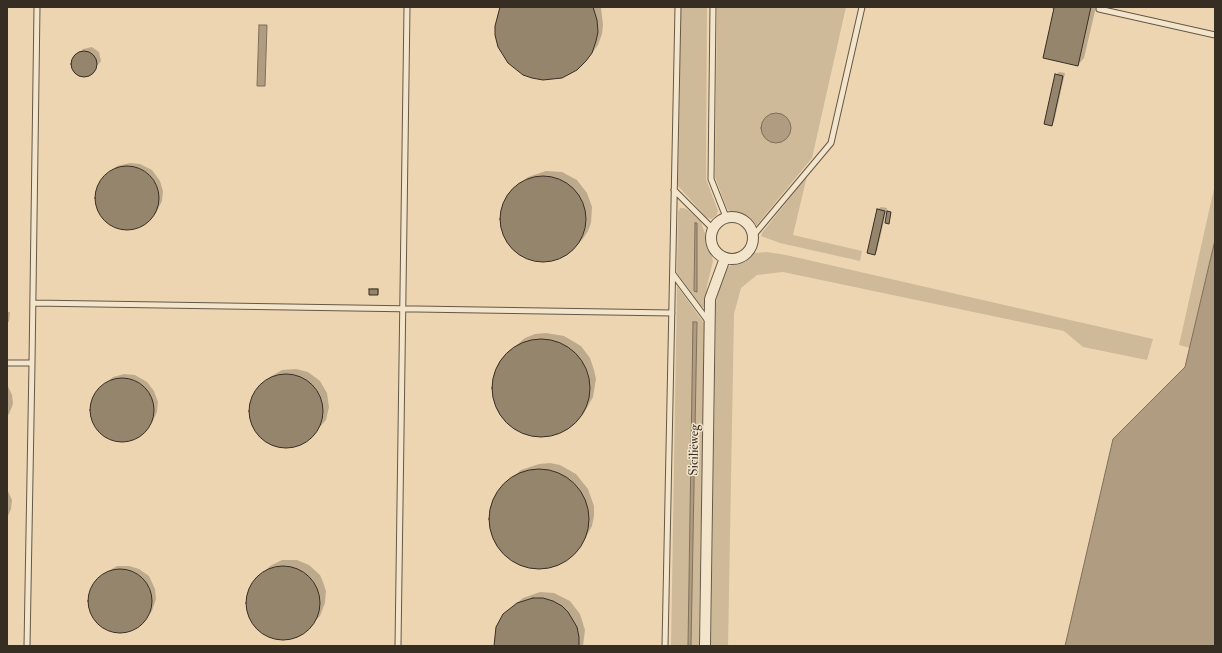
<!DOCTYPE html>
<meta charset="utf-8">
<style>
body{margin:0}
#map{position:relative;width:1222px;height:653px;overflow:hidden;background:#edd5b1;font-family:"IM FELL Double Pica",serif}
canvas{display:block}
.frame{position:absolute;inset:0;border:8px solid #372e23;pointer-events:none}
</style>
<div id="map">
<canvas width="1222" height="653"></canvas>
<div class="frame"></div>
</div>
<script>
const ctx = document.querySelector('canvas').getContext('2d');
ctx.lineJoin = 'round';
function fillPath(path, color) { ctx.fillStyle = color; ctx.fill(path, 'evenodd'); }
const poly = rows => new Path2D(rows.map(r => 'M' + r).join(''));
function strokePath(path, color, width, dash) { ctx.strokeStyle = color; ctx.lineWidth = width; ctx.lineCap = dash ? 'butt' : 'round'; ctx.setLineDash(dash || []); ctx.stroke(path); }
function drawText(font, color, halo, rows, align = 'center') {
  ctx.font = font + ' "IM FELL Double Pica",serif'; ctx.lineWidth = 3; ctx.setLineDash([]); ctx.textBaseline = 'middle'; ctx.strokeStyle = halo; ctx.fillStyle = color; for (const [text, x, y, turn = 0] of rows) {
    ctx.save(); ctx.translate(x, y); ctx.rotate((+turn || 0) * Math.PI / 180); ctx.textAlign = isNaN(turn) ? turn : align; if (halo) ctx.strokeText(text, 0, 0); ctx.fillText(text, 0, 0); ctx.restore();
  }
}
fillPath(poly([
 [681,7,707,7,706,179,718,211,716,216,711,219,706,217,678,186],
 [717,7,846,7,812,158,756,226,749,218,743,214,737,212,731,212,727,209,715,177],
 [807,176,793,235,862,251,860,261,780,243,761,236,762,233],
 [1215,184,1215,241,1190,348,1179,345],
 [680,208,684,208,688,210,701,222,705,234,705,242,707,249,711,254,713,261,707,286,705,307,702,307,677,273,678,212],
 [697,223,697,291,694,291,695,224],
 [767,252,786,255,1153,339,1147,360,1083,347,1064,331,783,272,757,275,741,288,734,314,728,646,711,646,716,304,717,292,728,267,754,253],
 [677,286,704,323,699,646,691,646,697,322,694,322,688,646,671,646]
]), '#ceb999');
const water = poly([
 [259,25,267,25,265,86,257,86,259,25],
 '761 128a15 15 0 1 1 30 0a15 15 0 1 1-30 0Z',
 [695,223,697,223,697,292,694,291,695,223],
 [1215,240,1215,646,1065,646,1113,439,1185,367,1215,240],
 [693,322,697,322,691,646,688,646,693,322]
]);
fillPath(water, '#af9c81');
strokePath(water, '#7f705b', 1);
fillPath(poly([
 [501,7,601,7,603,25,602,34,598,45,590,56,577,69],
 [1054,7,1096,7,1084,58,1078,65,1055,7],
 [92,47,99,52,101,61,90,74,82,76,75,72,72,66,73,59,83,49],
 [1059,72,1065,73,1054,122,1051,125,1056,75],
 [130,163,140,164,152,170,160,181,163,191,162,201,156,213,143,225,131,229,119,228,107,222,100,213,96,202,97,190,103,179,117,166],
 [546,171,562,172,577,180,587,193,592,207,591,223,588,231,582,240,562,257,547,261,531,260,518,253,512,248,506,239,502,224,502,210,510,194,528,177],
 [881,207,887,208,877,251,874,254,878,209],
 [371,288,379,288,379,293,378,294,370,290],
 [7,312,10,312,9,322,7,322],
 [546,333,564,336,581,346,590,358,594,370,596,379,593,397,584,413,562,431,544,436,526,434,516,430,507,423,497,409,492,391,493,380,495,372,505,355,525,338,535,334],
 [296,369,308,372,320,381,327,393,329,407,326,420,311,437,299,445,286,448,272,445,260,436,252,424,250,409,253,397,270,377,282,370],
 [124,374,135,375,147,382,154,391,158,402,157,412,152,423,136,437,125,441,113,439,103,434,95,424,91,412,92,401,98,390,113,377],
 [7,384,12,395,13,404,9,414,7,416],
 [550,463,560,465,576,474,588,489,594,506,594,516,592,526,584,541,563,561,545,567,528,566,518,562,509,557,496,542,490,524,492,505,500,489,521,470,539,464],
 [7,489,12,500,11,509,7,518],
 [282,560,297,560,309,565,320,575,323,582,326,591,325,603,320,616,304,632,292,638,277,638,262,632,253,623,248,610,248,595,253,582,267,569,270,566],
 [117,566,129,566,139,569,149,576,155,589,156,599,152,611,140,625,128,631,118,632,106,629,97,622,91,610,90,598,92,589,100,578,105,573],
 [540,592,554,593,570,601,580,614,585,630,583,646,495,646,497,628,504,614,523,598]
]), '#0003');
const building = poly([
 [500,7,593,7,597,20,598,32,596,41,592,53,586,61,577,70,562,78,543,80,532,78,523,75,508,63,498,47,495,35,495,26,500,7],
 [1049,7,1091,7,1078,66,1043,58,1054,8,1049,7],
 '71 64a13 13 0 1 1 26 0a13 13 0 1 1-26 0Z',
 [1055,74,1063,76,1052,126,1044,124,1055,74],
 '95 198a32 32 0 1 1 64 0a32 32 0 1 1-64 0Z',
 '500 219a43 43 0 1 1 86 0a43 43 0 1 1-86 0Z',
 [877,209,885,211,875,255,867,253,877,209],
 [887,211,891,212,889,224,885,223,887,211],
 [369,289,378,289,378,295,369,295,369,289],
 '492 388a49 49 0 1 1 98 0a49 49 0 1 1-98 0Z',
 '249 411a37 37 0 1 1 74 0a37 37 0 1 1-74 0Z',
 '90 410a32 32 0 1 1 64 0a32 32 0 1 1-64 0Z',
 '489 519a50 50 0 1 1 100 0a50 50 0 1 1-100 0Z',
 '246 603a37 37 0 1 1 74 0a37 37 0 1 1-74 0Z',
 '88 601a32 32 0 1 1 64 0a32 32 0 1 1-64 0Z',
 [533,598,543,598,553,601,562,606,568,612,577,627,579,637,579,646,494,646,496,627,503,614,517,603,533,598]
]);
fillPath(building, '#96856d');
strokePath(building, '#372e23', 1);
const lane = poly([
 [713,7,711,179,726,217],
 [1099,9,1215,35],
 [674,190,713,229],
 [753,236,831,143,862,7],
 [673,274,708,321],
 [33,303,672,313],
 [7,363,32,363,37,7],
 [27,646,32,363],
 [398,646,407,7],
 [665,646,678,7]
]);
const street = poly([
 '711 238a21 21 0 1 1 42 0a21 21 0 1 1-42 0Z',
 [705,646,710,299,725,258]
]);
strokePath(lane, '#645846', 7);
strokePath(street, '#645846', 12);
strokePath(lane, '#f3e4cc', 5);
strokePath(street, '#f3e4cc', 10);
drawText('13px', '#372e23', '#f3e4cc', [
 ["Siciliëweg",695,450,-89]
]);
</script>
